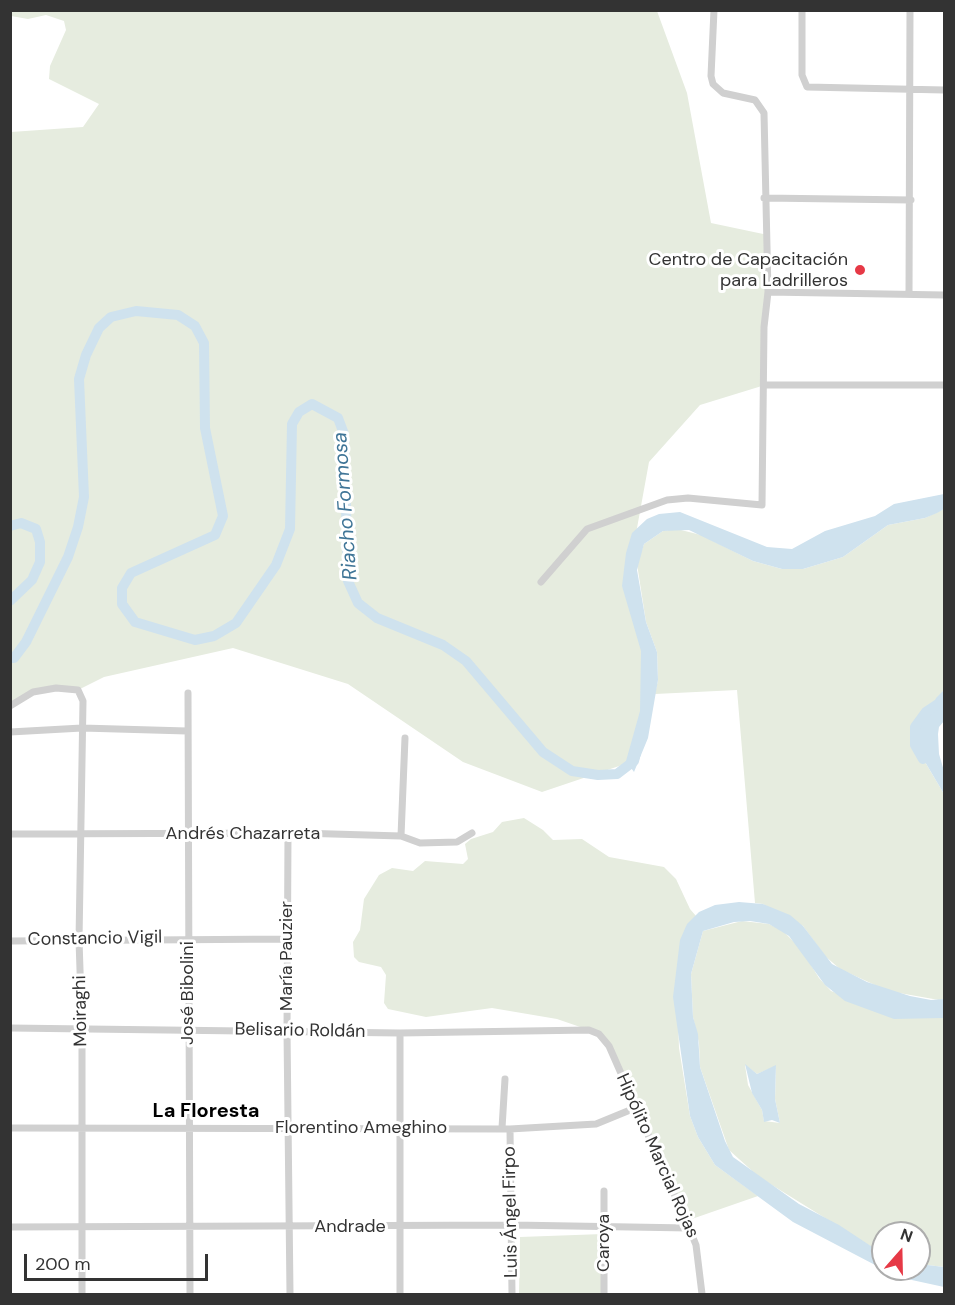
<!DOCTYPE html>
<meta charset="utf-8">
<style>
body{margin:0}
#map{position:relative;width:955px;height:1305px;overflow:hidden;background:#fff;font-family:"DM Sans",sans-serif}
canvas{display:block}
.frame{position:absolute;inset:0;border:12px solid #333;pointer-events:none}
.north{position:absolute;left:871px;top:1221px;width:60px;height:60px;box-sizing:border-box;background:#fff;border:2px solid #adadad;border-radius:50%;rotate:20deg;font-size:16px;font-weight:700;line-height:24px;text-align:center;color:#333}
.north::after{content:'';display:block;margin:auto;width:21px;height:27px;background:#e63946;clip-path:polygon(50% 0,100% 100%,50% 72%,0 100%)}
.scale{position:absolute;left:24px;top:1254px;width:184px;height:27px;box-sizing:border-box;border:3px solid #333;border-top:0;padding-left:8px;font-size:18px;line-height:21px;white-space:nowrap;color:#333;-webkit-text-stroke:4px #fff;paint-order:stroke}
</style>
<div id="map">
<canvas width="955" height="1305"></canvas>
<div class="frame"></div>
<div class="north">N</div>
<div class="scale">200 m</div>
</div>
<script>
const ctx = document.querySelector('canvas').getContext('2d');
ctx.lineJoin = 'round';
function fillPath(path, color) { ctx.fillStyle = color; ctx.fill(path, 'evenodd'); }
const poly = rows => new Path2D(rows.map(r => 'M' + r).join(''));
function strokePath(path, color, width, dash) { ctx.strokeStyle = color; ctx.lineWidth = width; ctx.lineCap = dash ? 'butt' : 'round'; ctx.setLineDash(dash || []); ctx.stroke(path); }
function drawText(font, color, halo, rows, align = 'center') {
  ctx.font = font + ' "DM Sans",sans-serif'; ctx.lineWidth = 6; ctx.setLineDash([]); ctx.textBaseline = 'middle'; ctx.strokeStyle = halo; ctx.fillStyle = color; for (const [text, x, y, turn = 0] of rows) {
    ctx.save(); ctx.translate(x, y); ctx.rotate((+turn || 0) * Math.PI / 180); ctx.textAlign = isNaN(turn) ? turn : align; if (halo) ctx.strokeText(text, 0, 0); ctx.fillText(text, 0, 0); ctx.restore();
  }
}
fillPath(poly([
 [11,11,657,11,687,93,711,223,768,235,765,385,700,405,649,462,631,561,648,666,634,761,542,792,463,762,348,684,233,648,104,677,78,690,33,692,11,706,11,132,83,127,99,104,49,79,50,66,66,30,64,21,46,15,28,19,11,16],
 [944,509,944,690,915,727,915,745,944,794,944,999,939,1000,888,991,840,969,825,956,803,926,763,904,755,903,737,690,655,694,658,680,657,652,646,622,637,564,644,544,663,531,677,529,701,535,753,561,782,569,803,569,843,557,888,525,925,518],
 [524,818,543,830,553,840,582,839,609,857,664,867,676,879,690,909,702,923,678,1020,679,1048,690,1116,698,1137,715,1165,758,1196,686,1221,609,1046,589,1030,557,1019,492,1008,426,1017,388,1009,384,1003,386,975,381,967,359,962,354,957,353,942,360,930,364,899,379,875,392,868,413,871,425,861,463,864,468,859,465,844,471,839,493,832,502,822],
 [742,921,769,924,783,931,801,949,819,978,831,991,902,1018,944,1018,944,1267,919,1264,919,1233,883,1233,883,1254,759,1177,729,1150,700,1067,699,1043,693,1017,691,974,703,931],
 [745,1065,757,1074,776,1066,775,1099,780,1123,764,1121,762,1110,748,1085],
 [603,1234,602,1294,519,1294,520,1237]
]), '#e6ecdf');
fillPath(poly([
 [944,494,944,509,937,513,925,518,888,525,843,557,803,569,782,569,753,561,689,530,663,531,644,544,637,570,646,622,657,652,658,680,648,738,634,772,626,761,640,711,641,651,622,586,626,553,632,533,647,519,659,514,680,512,767,547,792,549,825,531,875,516,894,504],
 [944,690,944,721,939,727,938,734,939,754,944,771,944,794,915,745,921,718,933,707,936,698],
 [739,902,763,904,790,915,803,926,832,964,867,982,910,996,931,1000,944,999,943,1018,894,1019,845,1001,825,985,789,936,769,924,750,921,734,922,703,931,691,974,693,1017,698,1034,700,1067,725,1141,733,1157,799,1204,839,1225,883,1254,883,1269,919,1269,919,1264,944,1267,944,1287,898,1277,793,1222,715,1165,698,1137,690,1116,673,997,680,940,687,924,699,912,715,905],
 [745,1064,757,1074,776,1065,775,1099,780,1123,772,1120,764,1122,762,1110,752,1093]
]), '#cfe2ee');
strokePath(poly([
 [10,526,21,523,36,529,40,542,40,562,32,580,10,601],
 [10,658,14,658,26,642,68,557,78,527,84,497,79,379,86,355,99,328,111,317,136,311,178,315,195,326,204,343,205,428,223,516,215,535,131,573,122,588,122,604,135,622,195,640,214,636,236,623,276,565,290,529,292,424,299,412,312,404,338,418,344,434,348,581,358,603,377,618,443,645,466,661,543,752,572,771,598,775,617,774,634,761,636,753],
 [923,759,915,745,915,727,926,712,944,700]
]), '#cfe2ee', 10);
strokePath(poly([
 [802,10,802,75,807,87,944,90],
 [764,198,911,200],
 [768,292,944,295],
 [909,294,910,10],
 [765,385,944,385],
 [541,582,587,529,667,500,688,498,762,505,764,327,768,292,764,113,755,100,723,93,713,84,711,76,714,10],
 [188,693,190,1294],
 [10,706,33,692,56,688,78,690,83,701,79,940,82,1029,82,1294],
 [10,732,82,728,187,731],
 [288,833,287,1031,290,1294],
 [10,834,299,833,401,836,420,843,457,842,472,833],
 [401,836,405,738],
 [10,941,287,939],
 [10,1028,400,1033,589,1030,599,1034,609,1046,689,1228,696,1245,702,1294],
 [400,1033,400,1294],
 [10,1128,510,1129,596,1124,635,1108],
 [502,1128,505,1079],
 [510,1129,512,1294],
 [604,1191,604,1294],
 [10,1227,513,1225,689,1228]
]), '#d0d0d0', 7);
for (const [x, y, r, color] of [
 [860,270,6,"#e63946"]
]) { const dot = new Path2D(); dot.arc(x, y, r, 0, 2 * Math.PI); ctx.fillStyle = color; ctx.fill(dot); strokePath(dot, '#fff', 2); }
drawText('18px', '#333', '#fff', [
 ["Centro de Capacitación",848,260],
 ["para Ladrilleros",848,281]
], 'right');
drawText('18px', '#333', '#fff', [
 ["Andrés Chazarreta",243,834],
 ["Constancio Vigil",95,939,-1],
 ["María Pauzier",287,956,-90],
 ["José Bibolini",188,993,-90],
 ["Moiraghi",81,1011,-91],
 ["Belisario Roldán",300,1031,1],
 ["Florentino Ameghino",361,1128],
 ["Hipólito Marcial Rojas",657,1156,66],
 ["Luis Ángel Firpo",511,1212,-91],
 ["Andrade",350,1227],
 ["Caroya",604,1243,-90]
]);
drawText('italic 20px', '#3f7597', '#fff', [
 ["Riacho Formosa",346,506,-94]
]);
drawText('bold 20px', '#000', '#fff', [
 ["La Floresta",206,1112]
]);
</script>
